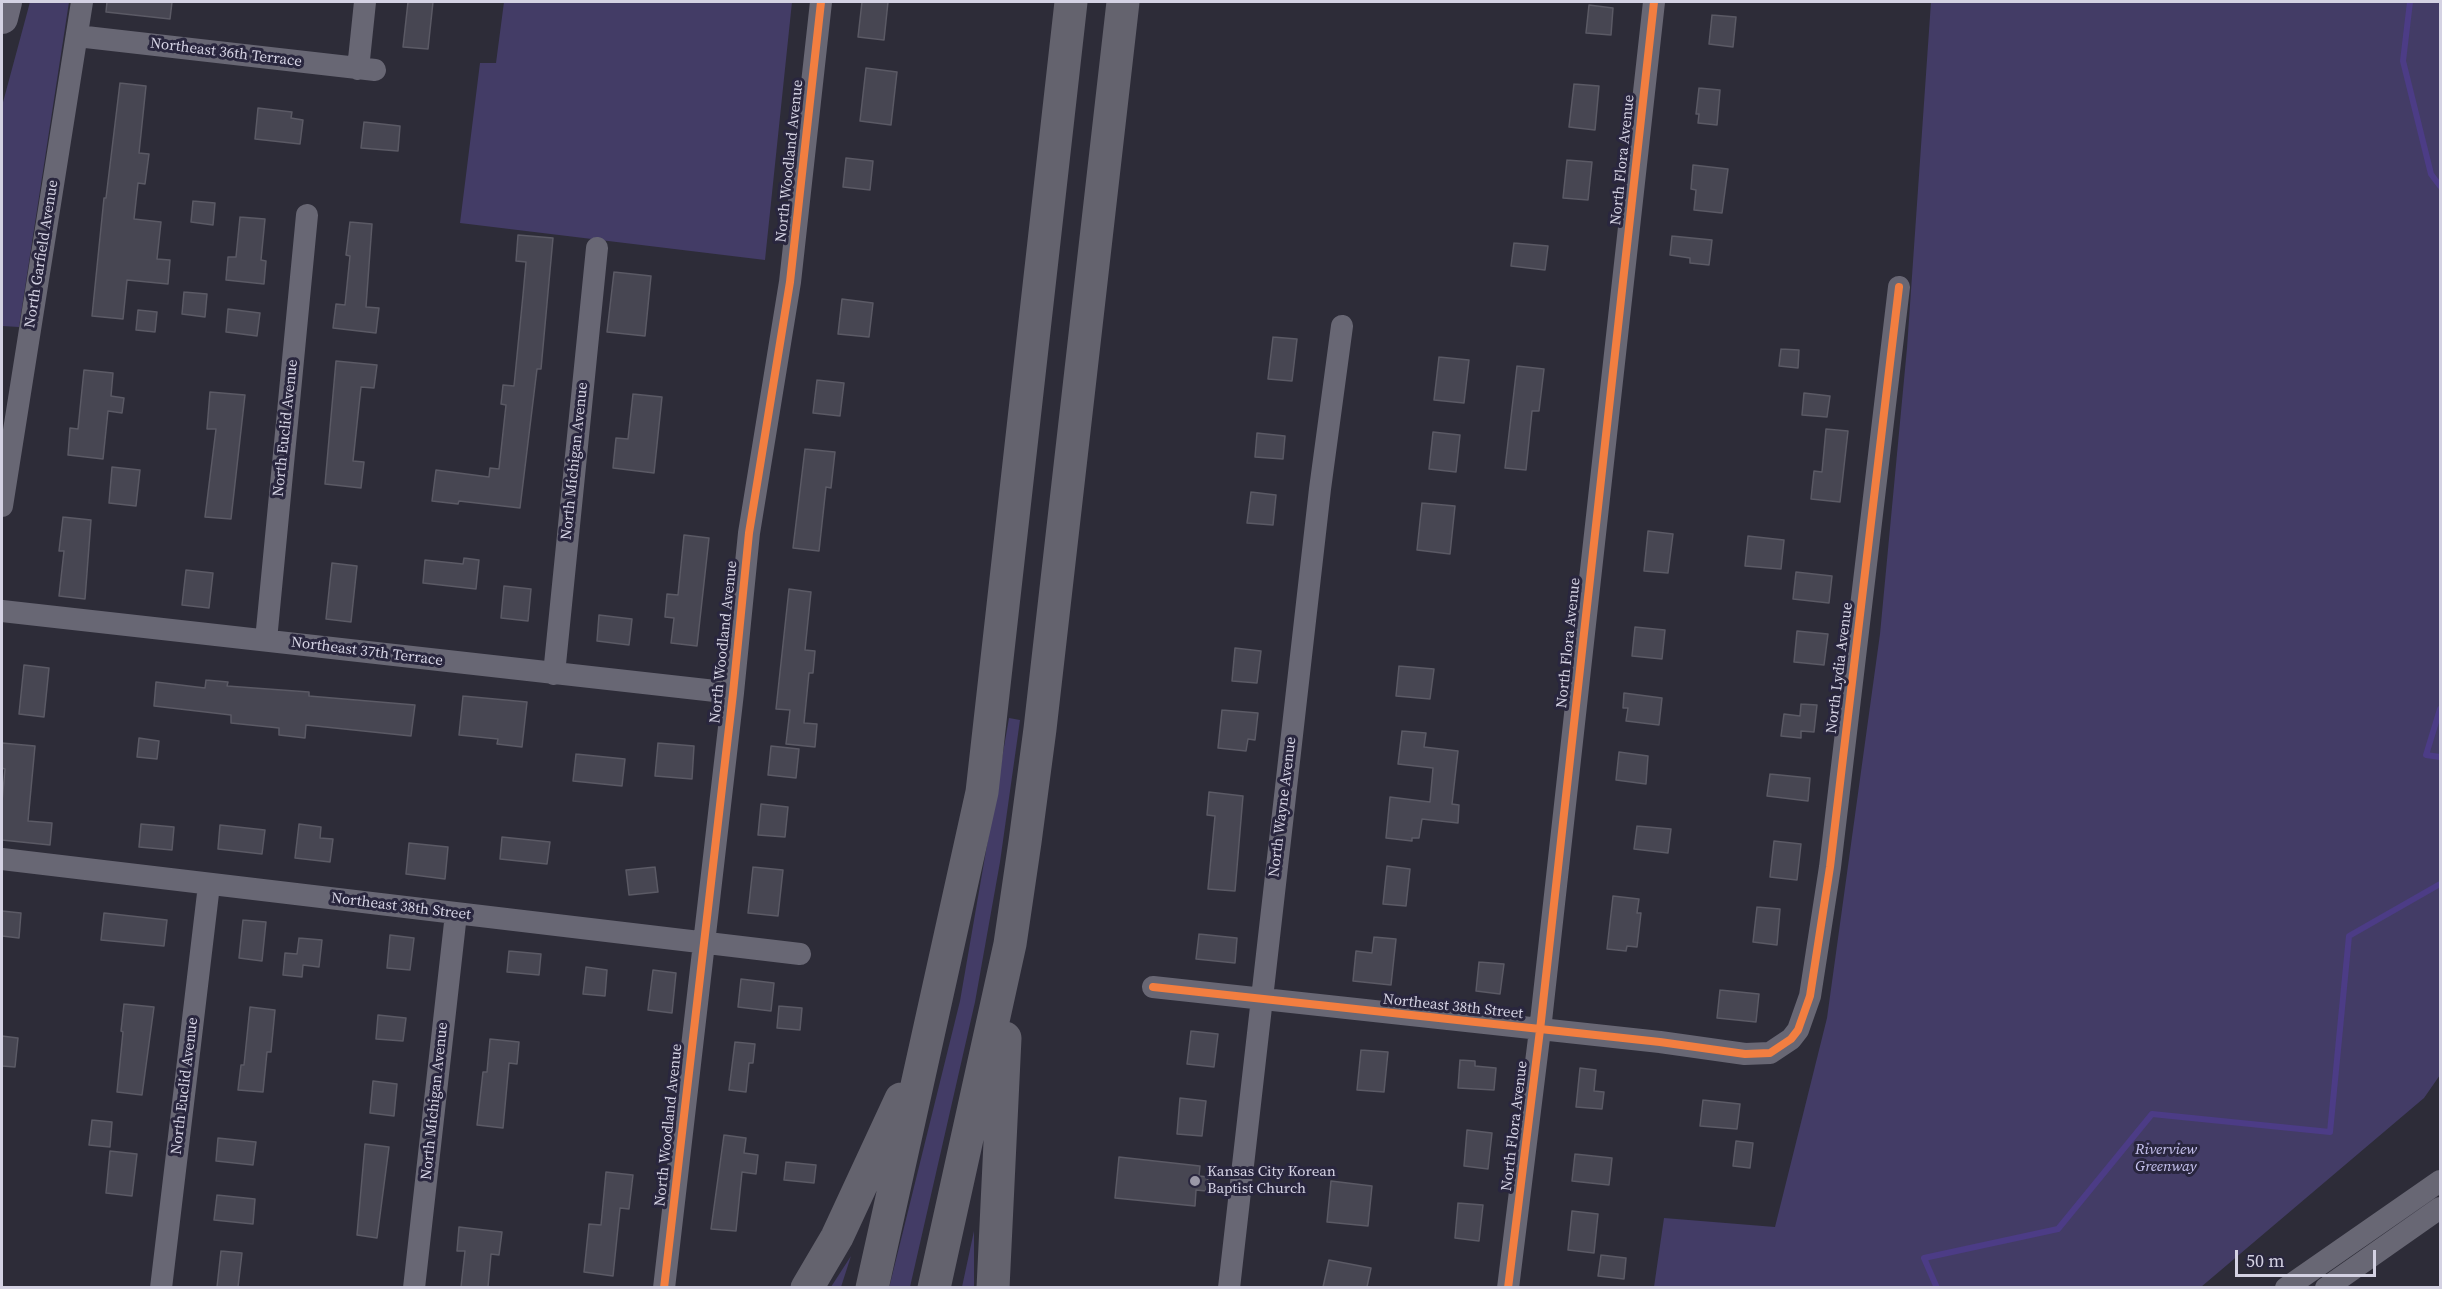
<!DOCTYPE html>
<style>
body{margin:0}
#map{position:relative;width:2442px;height:1289px;overflow:hidden;background:#2d2c38;font-family:"Source Serif 4",serif}
canvas{display:block}
.frame{position:absolute;inset:0;border:3px solid #d4d2e3;pointer-events:none}
.scale{position:absolute;left:2235px;top:1250px;width:141px;height:27px;box-sizing:border-box;border:3px solid #d4d2e3;border-top:0;padding-left:8px;font-size:18px;line-height:21px;white-space:nowrap;color:#d4d2e3;-webkit-text-stroke:4px #29263e;paint-order:stroke}
</style>
<div id="map">
<canvas width="2442" height="1289"></canvas>
<div class="frame"></div>
<div class="scale">50 m</div>
</div>
<script>
const ctx = document.querySelector('canvas').getContext('2d');
ctx.lineJoin = 'round';
function fillPath(path, color) { ctx.fillStyle = color; ctx.fill(path, 'evenodd'); }
const poly = rows => new Path2D(rows.map(r => 'M' + r).join(''));
function strokePath(path, color, width, dash) { ctx.strokeStyle = color; ctx.lineWidth = width; ctx.lineCap = dash ? 'butt' : 'round'; ctx.setLineDash(dash || []); ctx.stroke(path); }
function drawText(font, color, halo, rows, align = 'center') {
  ctx.font = font + ' "Source Serif 4",serif'; ctx.lineWidth = 6; ctx.setLineDash([]); ctx.textBaseline = 'middle'; ctx.strokeStyle = halo; ctx.fillStyle = color; for (const [text, x, y, turn = 0] of rows) {
    ctx.save(); ctx.translate(x, y); ctx.rotate((+turn || 0) * Math.PI / 180); ctx.textAlign = isNaN(turn) ? turn : align; if (halo) ctx.strokeText(text, 0, 0); ctx.fillText(text, 0, 0); ctx.restore();
  }
}
fillPath(poly([
 [30,2,69,2,19,327,2,326,2,106],
 [504,2,792,2,765,260,460,223,480,63,496,63],
 [1931,2,2440,2,2440,1075,2424,1098,2201,1287,1654,1287,1664,1218,1775,1227,1827,1018,1880,634,1907,348],
 [1009,718,1020,720,1000,862,975,1002,910,1287,889,1288,960,1001],
 [974,1231,974,1287,962,1287],
 [851,1256,841,1287,831,1287]
]), '#433c66');
strokePath(poly([
 [2410,2,2403,61,2431,174,2440,186],
 [2440,709,2426,755,2440,757],
 [1937,1288,1924,1258,2058,1229,2152,1114,2330,1132,2349,936,2440,884]
]), '#4c3c86', 6);
const building = poly([
 [107,2,172,2,170,19,106,12,107,2],
 [408,2,433,2,428,49,403,47,408,2],
 [862,2,888,2,884,40,858,37,862,2],
 [1589,5,1613,8,1611,35,1586,33,1589,5],
 [1712,15,1736,17,1733,47,1709,44,1712,15],
 [866,68,897,72,891,125,860,121,866,68],
 [120,83,146,86,139,153,149,154,145,184,138,183,134,219,161,222,157,259,170,260,168,284,127,280,123,319,92,316,104,198,106,198,120,83],
 [1574,84,1599,86,1595,130,1569,127,1574,84],
 [1699,88,1720,90,1717,125,1698,123,1699,114,1696,114,1699,88],
 [258,108,292,112,291,118,303,120,300,144,255,139,258,108],
 [364,122,400,126,398,151,361,148,364,122],
 [846,158,873,161,870,190,843,187,846,158],
 [1567,160,1592,162,1588,200,1563,198,1567,160],
 [1693,165,1728,169,1722,213,1694,210,1696,190,1691,189,1693,165],
 [193,201,215,203,213,225,191,222,193,201],
 [240,217,265,219,261,260,266,261,264,284,226,280,228,257,236,257,240,217],
 [350,222,372,224,366,307,379,308,376,333,333,328,336,304,345,305,350,256,346,255,350,222],
 [518,235,553,238,541,369,537,369,520,508,459,501,458,504,432,501,436,470,489,477,490,468,499,469,506,405,501,404,503,385,514,386,523,295,526,262,516,261,518,235],
 [1672,236,1712,240,1709,265,1690,263,1690,258,1670,255,1672,236],
 [1514,243,1548,246,1545,270,1511,266,1514,243],
 [614,272,651,276,645,336,607,332,614,272],
 [184,292,207,294,205,317,182,314,184,292],
 [842,299,873,303,869,337,838,334,842,299],
 [228,309,260,313,257,336,226,332,228,309],
 [138,310,157,312,155,332,136,330,138,310],
 [1273,337,1297,339,1292,381,1268,379,1273,337],
 [1781,349,1799,350,1798,368,1779,366,1781,349],
 [1439,357,1469,360,1464,403,1434,400,1439,357],
 [336,361,377,365,374,388,361,387,353,461,364,462,361,488,325,484,336,361],
 [1517,366,1544,369,1539,411,1532,411,1526,470,1505,468,1517,366],
 [84,370,113,373,111,396,124,398,122,413,108,411,103,459,68,455,70,428,78,429,84,370],
 [817,380,844,383,840,416,813,413,817,380],
 [210,392,245,395,231,519,205,517,216,429,207,429,210,392],
 [1804,393,1830,396,1827,417,1802,415,1804,393],
 [633,394,662,397,654,473,613,468,616,438,628,439,633,394],
 [1826,429,1848,431,1840,502,1811,499,1814,471,1822,472,1826,429],
 [1433,432,1460,435,1456,472,1429,469,1433,432],
 [1257,433,1285,436,1283,459,1255,457,1257,433],
 [805,449,835,452,831,488,826,487,819,551,793,548,805,449],
 [112,467,140,470,136,506,109,503,112,467],
 [1251,492,1276,495,1273,525,1247,523,1251,492],
 [1422,503,1455,506,1450,554,1417,550,1422,503],
 [63,517,91,520,85,599,59,596,64,551,59,551,63,517],
 [1648,531,1673,534,1668,573,1644,571,1648,531],
 [684,535,709,538,697,646,671,643,674,618,665,617,667,594,678,595,684,535],
 [1748,536,1784,540,1781,569,1745,566,1748,536],
 [464,558,479,560,476,589,423,583,425,560,463,564,464,558],
 [332,563,357,566,351,622,326,619,332,563],
 [186,570,213,573,209,608,182,605,186,570],
 [1796,572,1832,576,1829,603,1793,599,1796,572],
 [504,586,531,589,528,621,501,618,504,586],
 [789,589,811,592,805,650,815,651,813,673,809,673,804,723,817,724,815,747,786,744,790,710,776,709,789,589],
 [599,615,632,619,629,645,597,641,599,615],
 [1635,627,1665,630,1662,659,1632,656,1635,627],
 [1797,631,1828,634,1824,665,1794,662,1797,631],
 [1235,648,1261,651,1257,683,1232,681,1235,648],
 [24,665,49,668,44,717,19,714,24,665],
 [1399,666,1434,669,1430,699,1396,696,1399,666],
 [206,680,228,682,227,686,309,692,309,696,415,705,411,736,306,725,305,738,279,735,279,728,231,723,231,715,154,706,156,682,205,688,206,680],
 [1624,693,1662,698,1659,725,1626,721,1628,708,1623,708,1624,693],
 [463,696,527,702,522,747,497,744,498,739,459,735,463,696],
 [1801,704,1817,705,1814,732,1801,731,1801,738,1781,736,1784,714,1800,716,1801,704],
 [1222,710,1258,713,1255,740,1248,739,1246,751,1218,748,1222,710],
 [1402,731,1426,733,1424,747,1458,751,1452,804,1459,805,1458,823,1422,819,1419,838,1412,838,1412,841,1386,838,1390,797,1430,802,1433,768,1398,764,1402,731],
 [139,738,159,741,157,759,137,757,139,738],
 [2,743,35,746,28,821,52,823,50,845,2,840,2,802,5,769,2,768,2,743],
 [658,743,694,746,692,779,655,776,658,743],
 [771,746,799,749,796,778,768,775,771,746],
 [1619,752,1648,756,1646,784,1616,780,1619,752],
 [576,754,625,759,622,786,573,781,576,754],
 [1770,774,1810,778,1808,801,1767,796,1770,774],
 [1209,792,1243,796,1235,891,1208,889,1215,816,1207,815,1209,792],
 [761,804,788,807,785,837,758,835,761,804],
 [141,824,174,827,172,850,139,847,141,824],
 [299,824,321,827,320,838,333,839,330,862,295,858,299,824],
 [220,825,265,830,262,854,218,849,220,825],
 [1637,826,1671,829,1668,853,1634,849,1637,826],
 [502,837,550,842,547,864,500,859,502,837],
 [1774,841,1801,844,1797,880,1770,877,1774,841],
 [409,843,448,847,445,879,406,874,409,843],
 [1387,866,1410,869,1406,906,1383,904,1387,866],
 [655,867,658,892,629,895,626,870,655,867],
 [753,867,783,870,778,916,748,913,753,867],
 [1613,896,1639,899,1637,913,1641,913,1637,947,1627,946,1626,951,1607,949,1613,896],
 [1757,907,1780,909,1777,945,1753,942,1757,907],
 [2,911,21,913,19,938,2,936,2,911],
 [104,913,167,920,164,946,101,940,104,913],
 [243,920,266,922,262,961,239,958,243,920],
 [1199,934,1237,938,1235,963,1196,959,1199,934],
 [390,935,414,938,410,970,387,968,390,935],
 [1374,937,1396,939,1391,985,1353,981,1356,951,1372,953,1374,937],
 [299,938,322,940,319,967,303,965,302,977,283,975,285,953,297,954,299,938],
 [509,951,541,954,539,975,507,972,509,951],
 [1479,962,1504,964,1500,994,1476,991,1479,962],
 [586,967,607,970,605,996,583,994,586,967],
 [653,970,676,973,672,1013,648,1010,653,970],
 [741,979,774,983,771,1011,738,1007,741,979],
 [1720,990,1759,994,1756,1022,1717,1018,1720,990],
 [124,1004,154,1007,142,1095,117,1092,123,1032,121,1031,124,1004],
 [779,1006,802,1008,800,1030,777,1028,779,1006],
 [250,1007,275,1010,271,1052,267,1052,263,1092,238,1090,241,1065,244,1065,250,1007],
 [378,1015,406,1018,403,1041,376,1039,378,1015],
 [1191,1031,1218,1034,1214,1067,1187,1064,1191,1031],
 [2,1036,18,1038,15,1067,2,1066,2,1036],
 [490,1039,519,1042,517,1064,509,1063,503,1128,477,1125,483,1072,487,1072,490,1039],
 [735,1042,755,1044,753,1063,749,1063,746,1092,729,1090,735,1042],
 [1361,1050,1388,1052,1384,1092,1357,1090,1361,1050],
 [1460,1060,1475,1061,1475,1066,1496,1068,1494,1090,1458,1088,1460,1060],
 [1580,1068,1596,1070,1594,1091,1604,1092,1602,1109,1576,1107,1580,1068],
 [373,1081,397,1084,394,1116,370,1113,373,1081],
 [1180,1098,1206,1101,1202,1136,1177,1134,1180,1098],
 [1703,1100,1740,1104,1737,1129,1700,1126,1703,1100],
 [92,1120,112,1122,110,1147,89,1145,92,1120],
 [1467,1130,1492,1133,1488,1169,1464,1166,1467,1130],
 [724,1135,746,1138,744,1153,758,1155,756,1174,742,1172,736,1231,711,1229,724,1135],
 [218,1138,256,1142,253,1165,216,1161,218,1138],
 [1736,1141,1753,1143,1750,1168,1733,1166,1736,1141],
 [365,1144,389,1147,377,1238,357,1235,365,1144],
 [110,1151,137,1154,132,1196,106,1193,110,1151],
 [1575,1154,1612,1158,1609,1185,1572,1181,1575,1154],
 [1119,1157,1200,1166,1199,1176,1208,1177,1206,1191,1196,1190,1195,1206,1115,1198,1119,1157],
 [786,1162,816,1165,814,1183,784,1180,786,1162],
 [606,1172,633,1175,629,1209,620,1208,613,1276,584,1272,589,1224,601,1225,606,1172],
 [1331,1181,1372,1186,1368,1226,1327,1222,1331,1181],
 [217,1195,255,1199,253,1224,214,1220,217,1195],
 [1458,1203,1483,1205,1479,1241,1455,1238,1458,1203],
 [1572,1211,1598,1214,1594,1253,1568,1250,1572,1211],
 [459,1227,502,1232,499,1255,491,1254,488,1287,461,1287,465,1251,457,1251,459,1227],
 [221,1251,242,1253,238,1287,217,1287,221,1251],
 [1601,1255,1626,1258,1624,1279,1598,1276,1601,1255],
 [1329,1260,1371,1268,1367,1287,1323,1287,1329,1260]
]);
fillPath(building, '#474652');
strokePath(building, '#5b5a65', 1.5);
strokePath(poly([
 [77,36,375,70],
 [358,69,365,2],
 [2,506,82,2],
 [2,611,733,693],
 [266,640,307,215],
 [554,674,597,248],
 [2,859,800,954],
 [1153,987,1660,1042,1745,1054,1770,1053,1791,1039,1798,1030,1810,996,1830,867,1899,287],
 [161,1288,209,885],
 [414,1288,456,914],
 [664,1288,733,693,749,533,790,282,821,2],
 [1229,1288,1320,489,1342,326],
 [1508,1288,1540,1030,1654,2],
 [2286,1288,2440,1181],
 [2326,1288,2440,1208]
]), '#686774', 22);
strokePath(poly([
 [2,18,6,2]
]), '#6b6978', 32);
strokePath(poly([
 [807,1288,837,1237,901,1099],
 [872,1288,982,792,1071,2],
 [934,1288,1010,944,1025,842,1040,729,1123,2],
 [993,1288,1005,1038]
]), '#64636e', 33);
strokePath(poly([
 [1153,987,1660,1042,1745,1054,1770,1053,1791,1039,1798,1030,1810,996,1830,867,1899,287],
 [664,1288,733,693,749,533,790,282,821,2],
 [1508,1288,1540,1030,1654,2]
]), '#f27e40', 8);
for (const [x, y, r, color] of [
 [1195,1181,6,"#9a98a7"]
]) { const dot = new Path2D(); dot.arc(x, y, r, 0, 2 * Math.PI); ctx.fillStyle = color; ctx.fill(dot); strokePath(dot, '#29263e', 2); }
drawText('15px', '#d4d2e3', '#29263e', [
 ["Northeast 36th Terrace",226,53,7],
 ["North Flora Avenue",1623,160,-84],
 ["North Woodland Avenue",790,161,-84],
 ["North Garfield Avenue",42,254,-81],
 ["North Euclid Avenue",286,428,-84],
 ["North Michigan Avenue",575,461,-84],
 ["North Woodland Avenue",724,642,-84],
 ["North Flora Avenue",1569,643,-84],
 ["Northeast 37th Terrace",367,652,7],
 ["North Lydia Avenue",1840,668,-83],
 ["North Wayne Avenue",1283,807,-83],
 ["Northeast 38th Street",401,907,7],
 ["Northeast 38th Street",1453,1007,6],
 ["North Euclid Avenue",185,1086,-83],
 ["North Michigan Avenue",435,1101,-84],
 ["North Woodland Avenue",669,1125,-84],
 ["North Flora Avenue",1515,1126,-83]
]);
drawText('italic 15px', '#cac6f3', '#29263e', [
 ["Riverview",2166,1150],
 ["Greenway",2166,1167]
]);
drawText('15px', '#d4d2e3', '#29263e', [
 ["Kansas City Korean",1207,1172],
 ["Baptist Church",1207,1189]
], 'left');
</script>
